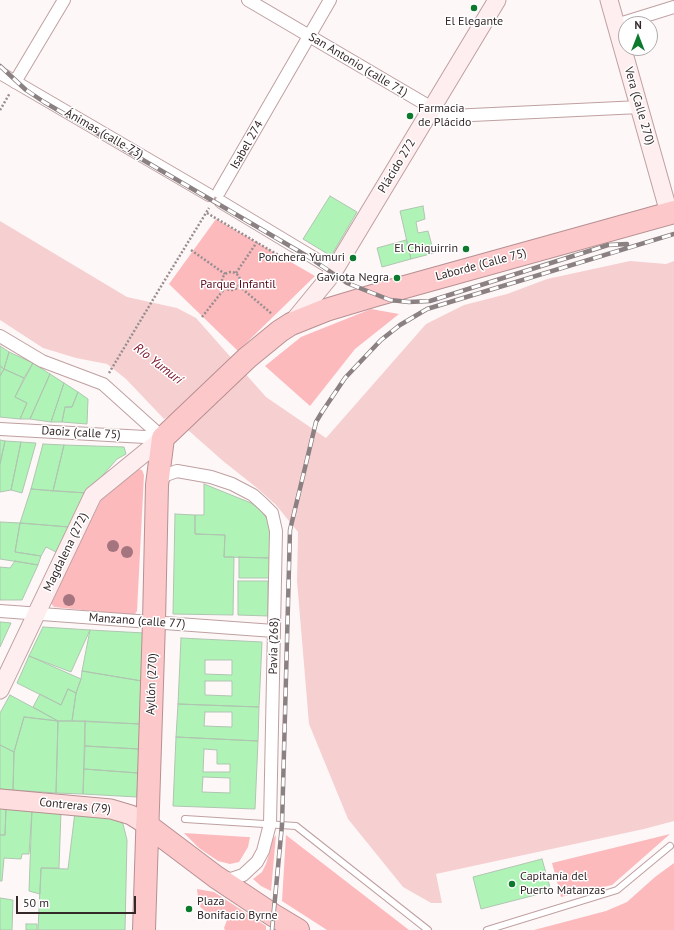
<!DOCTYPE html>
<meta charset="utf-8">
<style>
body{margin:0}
#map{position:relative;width:674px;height:930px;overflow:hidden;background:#fef7f8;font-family:"PT Sans",sans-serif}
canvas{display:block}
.north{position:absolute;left:618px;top:16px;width:40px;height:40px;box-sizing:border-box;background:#fff;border:1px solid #aea9a9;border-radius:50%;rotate:0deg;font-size:11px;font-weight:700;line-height:16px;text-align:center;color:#352829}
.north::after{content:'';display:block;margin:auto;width:14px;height:18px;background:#0d792d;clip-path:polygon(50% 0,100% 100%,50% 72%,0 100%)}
.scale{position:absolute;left:16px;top:896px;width:120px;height:18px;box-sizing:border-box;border:2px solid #352829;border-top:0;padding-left:5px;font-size:12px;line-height:14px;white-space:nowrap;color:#352829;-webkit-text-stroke:3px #fff;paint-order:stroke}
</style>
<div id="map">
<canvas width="674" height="930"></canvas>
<div class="north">N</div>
<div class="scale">50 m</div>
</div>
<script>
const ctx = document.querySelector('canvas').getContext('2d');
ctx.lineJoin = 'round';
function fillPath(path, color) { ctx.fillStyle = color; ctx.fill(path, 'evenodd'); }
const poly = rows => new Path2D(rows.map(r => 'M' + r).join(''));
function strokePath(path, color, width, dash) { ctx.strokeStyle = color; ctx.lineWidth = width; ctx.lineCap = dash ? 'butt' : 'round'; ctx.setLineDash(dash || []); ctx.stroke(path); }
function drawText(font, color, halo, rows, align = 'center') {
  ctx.font = font + ' "PT Sans",sans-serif'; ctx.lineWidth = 3; ctx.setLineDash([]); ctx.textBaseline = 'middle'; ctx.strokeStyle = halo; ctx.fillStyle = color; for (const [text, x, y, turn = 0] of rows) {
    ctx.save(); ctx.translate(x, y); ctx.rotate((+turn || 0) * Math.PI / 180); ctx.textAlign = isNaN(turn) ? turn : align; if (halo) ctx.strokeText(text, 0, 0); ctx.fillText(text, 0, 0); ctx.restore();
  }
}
fillPath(poly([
 [216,219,315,276,238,351,169,284],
 [371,309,399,314,355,349,310,406,265,366,301,337],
 [138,469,142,470,144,475,137,611,135,614,131,615,54,607,50,602,51,598,101,500,104,495],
 [184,833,247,837,250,837,248,847,239,862,230,864,218,861,199,848],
 [670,834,612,885,561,897,552,863],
 [276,835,271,891,261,886,253,879,262,872,266,864,270,851,272,840],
 [286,835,409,930,327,930,282,901],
 [674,863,674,930,534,930,606,911,627,902,655,877],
 [197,889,214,892,266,926,266,930,225,930,224,928,230,912,216,920,199,906]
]), '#fcbabd');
fillPath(poly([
 [0,221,127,297,177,308,196,318,266,397,326,438,426,324,464,305,507,294,547,279,630,261,666,264,674,261,674,821,644,829,436,874,442,903,431,903,403,887,348,819,309,724,297,581,298,532,276,505,257,488,223,461,171,415,164,419,126,379,107,364,76,358,43,348,0,320]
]), '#f6d0d1');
const building = poly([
 [330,196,357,212,331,256,303,239,330,196],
 [423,206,425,219,416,222,418,233,428,231,434,253,411,259,400,211,423,206],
 [406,240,411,259,382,267,377,248,406,240],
 [0,346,9,352,4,369,0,366,0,346],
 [9,352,33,363,24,378,4,369,9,352],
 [33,363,50,374,30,419,20,419,27,403,15,397,33,363],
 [0,366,4,369,0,376,0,366],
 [4,369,24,378,15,397,27,403,20,419,0,417,0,376,4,369],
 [50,374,64,383,51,422,30,419,50,374],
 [64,383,78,392,72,407,65,407,62,422,51,422,64,383],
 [78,392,88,399,87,424,62,422,65,407,72,407,78,392],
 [0,440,5,441,0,464,0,440],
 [5,441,21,442,11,490,0,492,0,464,5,441],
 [21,442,36,443,22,493,11,490,21,442],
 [43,444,64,445,53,491,31,489,43,444],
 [64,445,124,447,126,454,117,459,87,493,53,491,64,445],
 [204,484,251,503,261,510,267,519,270,527,270,558,224,557,225,535,195,534,195,515,204,515,204,484],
 [31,489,87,493,69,527,20,523,31,489],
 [175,514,195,515,195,534,225,535,224,557,234,557,233,615,173,614,175,514],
 [0,522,20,523,15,552,41,556,38,565,0,559,0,522],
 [20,523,69,527,56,552,46,547,41,556,15,552,20,523],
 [239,557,270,558,270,578,239,578,239,557],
 [15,561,38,565,22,600,0,600,0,567,10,568,15,561],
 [238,581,268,581,268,616,238,615,238,581],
 [0,622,11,623,0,647,0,622],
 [43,627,90,630,71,672,29,656,43,627],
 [90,630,144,633,142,681,82,671,90,630],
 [181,638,262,642,259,707,178,704,181,638],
 [205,660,232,660,232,675,205,674,205,660],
 [205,681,232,681,232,696,205,695,205,681],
 [29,656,81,679,76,693,68,689,61,705,17,683,29,656],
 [82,671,142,681,140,724,72,721,76,693,81,679,82,671],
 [68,689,76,693,72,721,58,721,33,707,40,694,61,705,68,689],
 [10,695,58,721,24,717,14,752,0,745,0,713,10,695],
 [178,704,259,707,258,741,176,737,178,704],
 [205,712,232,712,232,727,204,726,205,712],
 [24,717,58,721,56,793,13,790,14,752,24,717],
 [58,721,85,721,83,794,56,793,58,721],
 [85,721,140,724,139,749,85,746,85,721],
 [176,737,258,741,255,809,173,806,176,737],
 [204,749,217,750,217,764,230,764,230,772,203,772,204,749],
 [203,777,230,778,230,793,202,792,203,777],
 [0,745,14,752,13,790,0,789,0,745],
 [85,746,139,749,138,773,84,769,85,746],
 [84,769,138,773,137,797,83,794,84,769],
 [0,808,6,808,5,835,0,835,0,808],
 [6,808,32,810,29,854,22,854,21,859,4,858,2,881,0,881,0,835,5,835,6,808],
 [32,810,61,811,59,868,41,868,40,894,29,891,32,810],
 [75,812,116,819,123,824,127,840,125,930,38,930,41,868,68,869,75,812],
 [542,859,551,891,481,909,473,877,542,859],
 [0,898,13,900,12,930,0,930,0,898],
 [26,924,37,924,37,930,26,930,26,924]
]);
fillPath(building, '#aff4b6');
strokePath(building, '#afc5b1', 1);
const lane = poly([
 [185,819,296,826,428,930],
 [487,930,617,890,670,846]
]);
const street = poly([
 [248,0,432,108,451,116,640,107],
 [616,25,674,7],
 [0,73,209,195],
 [15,82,64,0],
 [219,192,330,0],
 [221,202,334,270],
 [0,336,42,361,103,384,163,438],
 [0,429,163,438],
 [158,484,166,475,177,471,211,477,232,484,253,495,263,504,272,513,276,531,270,824,263,851,257,862,243,875,231,879,220,877],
 [0,611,274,631]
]);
const secondary = poly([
 [609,0,669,213],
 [291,324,332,274,497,0],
 [0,690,93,495,163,438]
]);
const primary = poly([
 [0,799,111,809,131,815,147,825]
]);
const highway = poly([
 [147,825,216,877,273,915,298,930],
 [144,930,154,622,157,485,163,438,247,358,280,331,291,324,326,310,376,295,674,212]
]);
strokePath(lane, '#bfa0a1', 8);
strokePath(street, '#bfa0a1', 14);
strokePath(secondary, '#bfa0a1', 19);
strokePath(primary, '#b79092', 21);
strokePath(highway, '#b79092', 24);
strokePath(poly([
 [0,110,10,93],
 [207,213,290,262],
 [191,250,225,274],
 '222 281a9 9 0 1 1 18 0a9 9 0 1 1-18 0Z',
 [236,273,257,242],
 [239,286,272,314],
 [202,317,225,288],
 [109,373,160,288,209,208]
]), '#988e8f', 2.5, [2, 2]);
strokePath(lane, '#fff', 6);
strokePath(street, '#fff', 12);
strokePath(secondary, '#feeeef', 17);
strokePath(primary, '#fededf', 19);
strokePath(highway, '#fdc8ca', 22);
const rail = poly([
 [0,66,26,90,44,102,307,256,347,283,390,300,409,302,430,301,608,245,627,244],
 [272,930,282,825,290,530,316,422,322,412,345,378,381,340,400,325,427,309,674,234]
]);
strokePath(rail, '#8b8182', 4.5);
strokePath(rail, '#fff', 3, [9]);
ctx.fillStyle = '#a4757f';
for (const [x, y] of [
 [113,546],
 [127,552],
 [69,600]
]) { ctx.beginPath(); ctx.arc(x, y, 6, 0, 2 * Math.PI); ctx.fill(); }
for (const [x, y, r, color] of [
 [474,8,4,"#0d792d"],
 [410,116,4,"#0d792d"],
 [466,249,4,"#0d792d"],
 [353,258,4,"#0d792d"],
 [397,278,4,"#0d792d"],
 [512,884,4,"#0d792d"],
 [189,909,4,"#0d792d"]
]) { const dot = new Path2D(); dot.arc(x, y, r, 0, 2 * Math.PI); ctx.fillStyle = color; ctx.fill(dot); strokePath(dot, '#fff', 1.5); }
drawText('12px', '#352829', '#fff', [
 ["El Elegante",474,22,"center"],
 ["Farmacia",418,109],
 ["de Plácido",418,123],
 ["El Chiquirrin",458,249,"right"],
 ["Ponchera Yumuri",345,258,"right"],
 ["Gaviota Negra",389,278,"right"],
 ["Capitanía del",520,877],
 ["Puerto Matanzas",520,891],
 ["Plaza",197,902],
 ["Bonifacio Byrne",197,916]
], 'left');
drawText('12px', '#352829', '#fff', [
 ["San Antonio (calle 71)",358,65,31],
 ["Vera (Calle 270)",639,106,74],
 ["Ánimas (calle 73)",104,134,30],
 ["Isabel 274",247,145,-60],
 ["Plácido 272",397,166,-59],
 ["Laborde (Calle 75)",481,265,-15],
 ["Daoiz (calle 75)",81,433,3],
 ["Magdalena (272)",66,552,-64],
 ["Manzano (calle 77)",137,621,4],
 ["Pavía (268)",274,646,-89],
 ["Ayllón (270)",152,684,-88],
 ["Contreras (79)",75,806,6]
]);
drawText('12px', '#5a0a1c', '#fff', [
 ["Parque Infantil",238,285]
]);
drawText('italic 13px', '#7b1029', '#fff', [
 ["Río Yumurí",158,364,38]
]);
</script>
